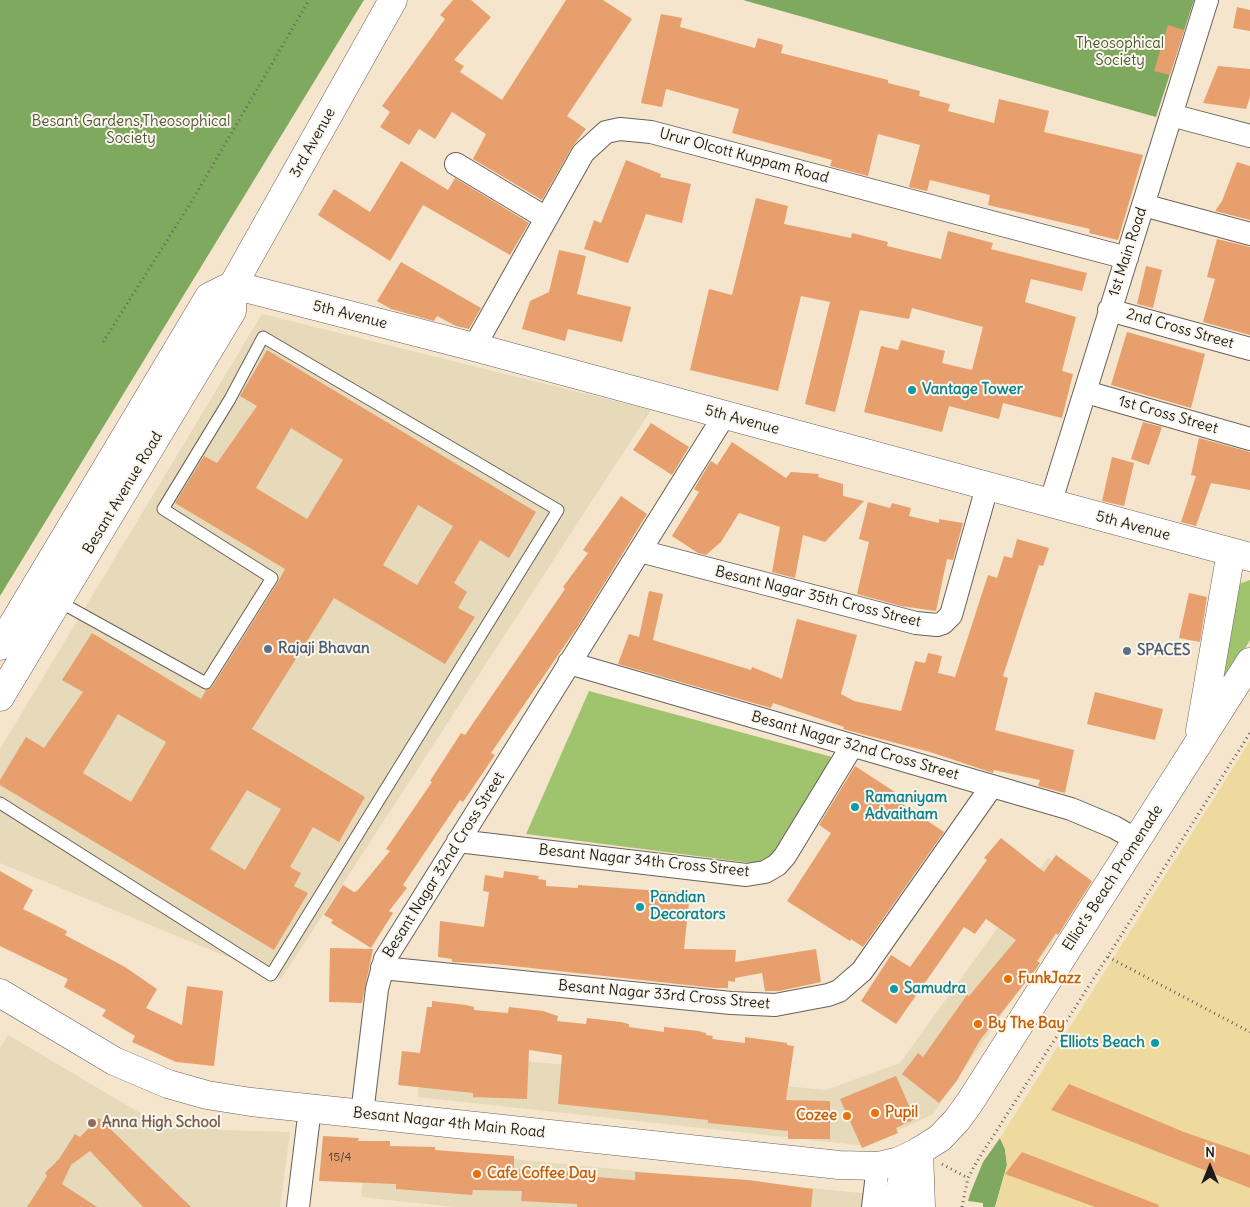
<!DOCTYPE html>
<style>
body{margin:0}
#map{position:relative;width:1250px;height:1207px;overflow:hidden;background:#f5e5cc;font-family:Delius,sans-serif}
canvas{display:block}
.north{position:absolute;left:1185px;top:1142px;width:50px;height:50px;-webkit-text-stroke:4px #fbf7ec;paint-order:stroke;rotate:0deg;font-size:14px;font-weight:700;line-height:20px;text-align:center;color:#1c1c1c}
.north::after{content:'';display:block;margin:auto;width:18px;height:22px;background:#1c1c1c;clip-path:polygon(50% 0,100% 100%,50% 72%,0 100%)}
</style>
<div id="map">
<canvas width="1250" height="1207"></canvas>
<div class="north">N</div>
</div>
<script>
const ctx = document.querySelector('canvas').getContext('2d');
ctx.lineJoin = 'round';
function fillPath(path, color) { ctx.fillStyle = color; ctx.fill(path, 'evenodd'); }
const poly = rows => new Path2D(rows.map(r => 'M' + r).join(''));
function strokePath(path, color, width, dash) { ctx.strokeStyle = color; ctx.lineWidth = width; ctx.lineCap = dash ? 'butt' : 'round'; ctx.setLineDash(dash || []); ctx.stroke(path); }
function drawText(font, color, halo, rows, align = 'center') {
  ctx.font = font + ' Delius,sans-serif'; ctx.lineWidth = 4; ctx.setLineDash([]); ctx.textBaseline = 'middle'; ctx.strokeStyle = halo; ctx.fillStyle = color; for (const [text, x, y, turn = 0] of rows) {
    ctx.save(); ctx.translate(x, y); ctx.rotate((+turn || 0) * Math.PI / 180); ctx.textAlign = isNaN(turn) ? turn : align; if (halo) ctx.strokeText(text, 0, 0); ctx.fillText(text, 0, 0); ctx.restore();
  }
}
fillPath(poly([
 [262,314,651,410,281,979,0,863,0,749],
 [1048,858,1091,885,933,1114,866,1146,418,1097,421,1051,826,1090,900,1063],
 [8,1035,147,1117,222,1130,290,1132,280,1207,0,1207,0,1048],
 [368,1145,881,1195,880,1207,454,1207,361,1197]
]), '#e6daba');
fillPath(poly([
 [1250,580,1250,640,1221,691,1239,584],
 [589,691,832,757,767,865,526,834]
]), '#a0c36d');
fillPath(poly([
 [0,0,364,0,0,596],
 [743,0,1194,0,1156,117],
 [1000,1138,1005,1149,1007,1165,995,1207,983,1207,983,1203,968,1201,970,1194,983,1162]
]), '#80a960');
fillPath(poly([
 [1250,741,1250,1207,995,1207,1007,1165,1005,1149,1000,1138]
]), '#eeda9e');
fillPath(poly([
 [453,0,471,0,491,17,454,60,464,66,460,72,502,100,566,0,603,0,632,19,567,116,586,129,572,147,542,200,473,159,486,134,452,112,435,139,419,129,409,145,380,127,390,112,382,106,445,19,440,15],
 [1237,7,1250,10,1250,31,1233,28],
 [661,14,682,18,680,27,755,48,758,38,783,45,781,53,888,80,888,83,920,91,919,96,950,104,948,111,994,123,999,99,1049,111,1044,132,1143,155,1118,240,1089,233,1090,229,988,205,990,195,930,180,927,191,909,187,920,145,878,134,868,176,830,166,832,160,732,133,739,109,666,89,662,107,641,103],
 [1168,25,1184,30,1170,75,1154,71],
 [1218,66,1250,69,1250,97,1246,109,1203,103],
 [626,160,661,174,660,177,691,184,682,223,646,214,628,263,584,249,594,220,601,223],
 [401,161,448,190,455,178,529,223,510,255,423,205,390,261,318,215,334,189,370,212],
 [1237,162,1250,166,1250,220,1215,211,1222,201],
 [756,198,788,206,784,224,851,238,852,233,888,242,887,246,941,259,948,231,993,243,991,249,1087,273,1082,291,1031,279,1025,302,1076,317,1062,371,1073,374,1062,418,1003,403,999,419,949,406,942,432,864,412,881,346,898,350,901,340,945,351,942,363,972,370,983,327,912,308,909,319,860,310,835,412,805,404,830,302,801,296,778,391,690,370,709,289,732,295],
 [1217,239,1250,247,1250,335,1203,322,1215,279,1207,277],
 [559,250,586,256,577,294,631,307,622,342,568,329,565,341,522,329,530,301,549,292],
 [401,262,481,308,469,329,456,326,437,316,434,321,391,309,377,301],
 [1146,266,1162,270,1153,308,1137,304],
 [1127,332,1205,354,1191,408,1111,385],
 [267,350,536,512,509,558,480,540,454,583,467,592,458,608,475,617,445,664,334,598,252,729,365,797,339,842,313,827,290,867,301,873,294,886,308,893,274,950,0,785,0,780,26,737,44,748,83,692,62,680,92,633,201,699,206,690,212,687,278,582,285,569,175,503,204,456,217,463,257,406,240,396],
 [291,428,343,460,307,519,256,488],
 [418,505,453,526,417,585,383,565],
 [118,714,166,742,131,802,83,773],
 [247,790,281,809,245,870,210,849],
 [1143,422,1162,427,1149,465,1131,459],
 [651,423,689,447,672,475,633,450],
 [1199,438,1250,452,1250,490,1211,483,1196,526,1181,522,1196,476,1191,475],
 [732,442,786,478,791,472,819,474,818,477,843,484,843,496,864,501,825,542,803,535,795,578,772,572,780,527,739,513,721,542,706,555,698,553,672,536,699,492,694,489,711,461,717,465],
 [1112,457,1134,463,1124,506,1102,501],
 [621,496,647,514,578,626,491,753,495,755,463,802,460,800,403,885,407,888,389,911,393,913,371,948,331,923,333,920,324,915,343,885,354,892,357,891,390,851,386,849,432,782,430,781,461,733,465,735,565,589,563,587,588,553,583,550],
 [868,502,890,508,892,503,911,508,909,516,939,523,939,519,963,523,953,560,947,559,936,611,901,606,857,594,869,542,859,539],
 [1017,539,1049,548,1043,566,1039,565,1003,676,1008,678,995,730,1074,750,1065,793,1038,786,1040,780,994,770,993,773,930,752,843,729,844,727,773,703,771,708,618,664,629,634,639,637,649,591,663,594,653,640,751,670,752,667,782,679,797,619,857,635,841,694,854,701,901,711,915,661,925,663,928,653,942,656,938,673,955,677,988,575,997,578,1004,556,1012,558],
 [1189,593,1207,597,1200,642,1179,638],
 [1095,692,1163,709,1155,740,1087,724],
 [855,766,895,792,892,797,944,832,863,947,851,939,850,941,787,901,831,833,819,825],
 [1001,838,1044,872,1056,855,1092,881,1058,935,1056,933,1037,961,1040,963,1036,969,980,1040,956,1082,939,1103,902,1074,918,1053,923,1057,967,995,969,996,1016,940,986,919,975,934,964,927,896,1024,861,1001,891,955,910,967,987,860,984,858],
 [0,871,33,890,23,909,67,931,65,935,125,967,157,989,146,1008,182,1025,187,986,223,991,214,1066,176,1062,132,1042,135,1036,102,1016,106,1010,64,987,68,979,0,946],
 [504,871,539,876,538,879,546,880,546,886,578,888,578,885,690,893,684,949,736,950,735,962,816,949,821,982,779,991,765,991,762,973,735,978,735,982,728,981,728,988,715,988,494,964,452,962,452,959,438,957,440,921,484,927,489,892,483,891,485,875,503,878],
 [330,948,373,949,362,1003,329,1002],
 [432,1001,466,1005,474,1007,474,1010,508,1013,509,1007,543,1011,558,1016,557,1021,586,1024,587,1018,621,1022,629,1024,629,1027,664,1032,664,1027,698,1031,706,1033,706,1035,713,1036,712,1039,745,1043,745,1037,787,1043,787,1045,794,1046,786,1100,830,1101,830,1139,788,1139,788,1131,708,1123,708,1120,558,1104,562,1055,529,1050,527,1099,473,1097,473,1093,398,1085,402,1051,420,1053,427,1007,432,1007],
 [896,1076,915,1119,896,1128,898,1133,862,1148,840,1099],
 [1069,1084,1184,1132,1250,1155,1250,1188,1051,1110],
 [99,1118,191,1207,143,1207,90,1151,71,1165,62,1184,97,1207,27,1207,47,1176,45,1173,59,1159,75,1134,80,1137],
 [323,1136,359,1138,358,1141,390,1141,390,1146,435,1147,435,1150,514,1156,514,1169,570,1172,570,1175,635,1180,635,1172,748,1180,813,1189,811,1207,577,1207,577,1204,521,1201,522,1191,473,1190,472,1195,396,1189,396,1184,319,1181],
 [1022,1152,1159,1205,1158,1207,1095,1207,1005,1174]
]), '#e89f6e');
const lane = poly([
 [0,803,271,975,558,510,263,337,230,399,163,509,272,578,206,683,58,601]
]);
const street = poly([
 [1171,115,1250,136],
 [456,164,546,218],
 [1143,205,1250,234],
 [1109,310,1250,349],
 [474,347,583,153,606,132,620,129,651,132,1127,258],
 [1086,392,1250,439],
 [1050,504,1207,0],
 [640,551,916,623,937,625,943,623,951,615,987,487],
 [569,663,1071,809,1114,827,1137,840],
 [458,841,721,872,746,875,765,872,777,865,785,856,852,746],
 [382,968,731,1003,775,1005,828,995,839,991,862,971,992,786],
 [362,1114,377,989,385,959,724,416],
 [298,1207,310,1108],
 [873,1207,878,1166]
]);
const secondary = poly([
 [233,285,474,347,1250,557],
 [0,646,209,297,233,285],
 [0,697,232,311,233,285,393,0],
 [1200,731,1231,552],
 [0,993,114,1061,168,1084,207,1095,251,1102,839,1165,878,1166,899,1161,916,1153,940,1138,957,1120,970,1102,1250,662],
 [919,1151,921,1207],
 [895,1207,905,1170,919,1151]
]);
strokePath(lane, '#68625a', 13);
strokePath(street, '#68625a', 24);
strokePath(secondary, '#68625a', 29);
strokePath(poly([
 [103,342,193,199,309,0],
 [1108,957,1250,1032],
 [942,1164,968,1178],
 [962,1207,968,1178,976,1163,1250,733]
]), '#68625a', 3, [1, 4]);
strokePath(lane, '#fff', 11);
strokePath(street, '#fff', 22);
strokePath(secondary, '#fff', 28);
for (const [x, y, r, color] of [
 [912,390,5,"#0f9aa8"],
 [268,649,5,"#5c6f8a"],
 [1127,651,5,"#5c6f8a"],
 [855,807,5,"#0f9aa8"],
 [640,907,5,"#0f9aa8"],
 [1008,979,5,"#e8710a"],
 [894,989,5,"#0f9aa8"],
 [978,1024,5,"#e8710a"],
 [1155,1043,5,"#0f9aa8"],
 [875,1113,5,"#e8710a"],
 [847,1116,5,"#e8710a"],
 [92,1123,5,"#8d6e63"],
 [477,1174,5,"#e8710a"]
]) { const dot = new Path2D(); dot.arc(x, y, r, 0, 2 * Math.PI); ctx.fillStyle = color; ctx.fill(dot); strokePath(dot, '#fbf7ec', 2); }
drawText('12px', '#4f3d30', null, [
 ["15/4",340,1158]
]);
drawText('15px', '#4a5638', '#fbf7ec', [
 ["Theosophical",1120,44],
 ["Society",1120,61],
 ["Besant Gardens,Theosophical",131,122],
 ["Society",131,139]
]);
drawText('15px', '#1c1c1c', '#fbf7ec', [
 ["3rd Avenue",313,143,-61],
 ["Urur Olcott Kuppam Road",744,156,15],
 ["1st Main Road",1128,252,-72],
 ["5th Avenue",350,315,14],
 ["2nd Cross Street",1180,329,16],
 ["1st Cross Street",1168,415,16],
 ["5th Avenue",742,420,15],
 ["Besant Avenue Road",123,493,-59],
 ["5th Avenue",1133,526,15],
 ["Besant Nagar 35th Cross Street",818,597,14],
 ["Besant Nagar 32nd Cross Street",855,746,16],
 ["Besant Nagar 34th Cross Street",644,861,6],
 ["Besant Nagar 32nd Cross Street",444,865,-58],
 ["Elliot's Beach Promenade",1113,878,-57],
 ["Besant Nagar 33rd Cross Street",664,995,5],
 ["Besant Nagar 4th Main Road",449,1123,6]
]);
drawText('bold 15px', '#0d838f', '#fbf7ec', [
 ["Vantage Tower",922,390],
 ["Ramaniyam",865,798],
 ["Advaitham",865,815],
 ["Pandian",650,898],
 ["Decorators",650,915],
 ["Samudra",904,989],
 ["Elliots Beach",1145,1043,"right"]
], 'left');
drawText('bold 15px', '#4e5e75', '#fbf7ec', [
 ["Rajaji Bhavan",278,649],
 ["SPACES",1137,651]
], 'left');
drawText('bold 15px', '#c56008', '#fbf7ec', [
 ["FunkJazz",1018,979],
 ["By The Bay",988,1024],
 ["Pupil",885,1113],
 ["Cozee",837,1116,"right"],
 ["Cafe Coffee Day",487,1174]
], 'left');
drawText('bold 15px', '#785e54', '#fbf7ec', [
 ["Anna High School",102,1123]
], 'left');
</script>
